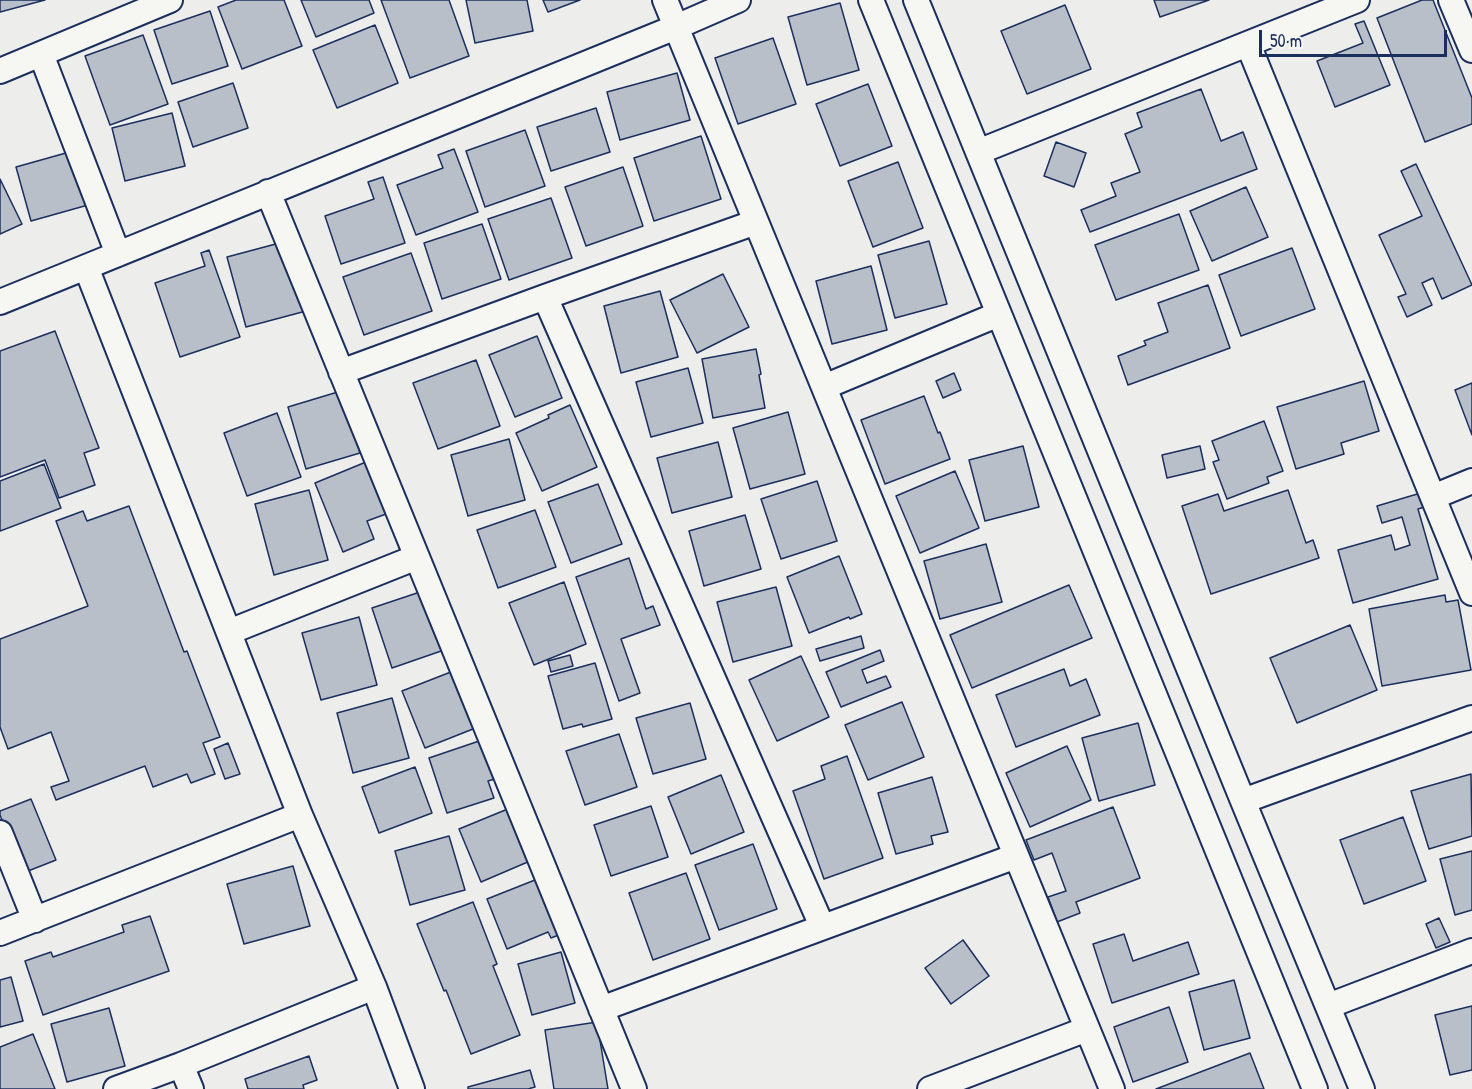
<!DOCTYPE html>
<style>
body{margin:0}
#map{position:relative;width:1472px;height:1089px;overflow:hidden;background:#edeeec;font-family:"Patrick Hand",sans-serif}
canvas{display:block}
.scale{position:absolute;left:1259px;top:30px;width:188px;height:27px;box-sizing:border-box;border:3px solid #1b2f5e;border-top:0;padding-left:8px;font-size:18px;line-height:21px;white-space:nowrap;color:#1b2f5e;-webkit-text-stroke:4px #f6f6f2;paint-order:stroke}
</style>
<div id="map">
<canvas width="1472" height="1089"></canvas>
<div class="scale">50 m</div>
</div>
<script>
const ctx = document.querySelector('canvas').getContext('2d');
ctx.lineJoin = 'round';
function fillPath(path, color) { ctx.fillStyle = color; ctx.fill(path, 'evenodd'); }
const poly = rows => new Path2D(rows.map(r => 'M' + r).join(''));
function strokePath(path, color, width, dash) { ctx.strokeStyle = color; ctx.lineWidth = width; ctx.lineCap = dash ? 'butt' : 'round'; ctx.setLineDash(dash || []); ctx.stroke(path); }
const building = poly([
 [0,0,45,0,0,12,0,0],
 [236,0,284,0,302,46,242,69,218,7,236,0],
 [301,0,369,0,374,13,316,37,301,0],
 [381,0,449,0,469,56,410,78,381,0],
 [466,0,527,0,533,31,475,43,466,0],
 [543,0,580,0,548,12,543,0],
 [1154,0,1209,0,1160,17,1154,0],
 [1422,0,1433,0,1472,98,1472,124,1425,142,1377,18,1422,0],
 [840,3,859,70,807,85,788,17,840,3],
 [1065,5,1091,69,1027,94,1001,31,1065,5],
 [210,11,228,66,172,84,154,30,210,11],
 [1364,21,1390,85,1335,107,1317,61,1363,43,1355,24,1364,21],
 [375,25,398,83,337,108,313,50,375,25],
 [143,35,168,104,110,125,85,56,143,35],
 [773,38,796,104,738,124,715,58,773,38],
 [677,73,690,120,620,140,607,92,677,73],
 [233,83,248,128,193,147,178,102,233,83],
 [868,84,892,146,840,166,816,104,868,84],
 [1201,89,1221,141,1243,132,1257,169,1090,232,1081,210,1116,196,1111,183,1140,172,1125,134,1142,127,1137,113,1201,89],
 [596,108,610,152,551,171,537,127,596,108],
 [172,113,185,166,125,181,112,128,172,113],
 [525,130,545,186,485,207,466,151,525,130],
 [701,136,721,199,654,221,634,158,701,136],
 [1056,142,1086,153,1074,187,1044,176,1056,142],
 [454,149,478,212,416,235,397,185,443,168,438,155,454,149],
 [73,151,88,205,31,221,16,167,73,151],
 [898,162,923,228,873,247,848,181,898,162],
 [1416,164,1472,285,1442,299,1433,278,1422,283,1432,305,1407,317,1398,297,1406,294,1379,235,1422,216,1401,171,1416,164],
 [623,167,643,226,586,246,565,187,623,167],
 [383,177,405,243,341,264,325,216,374,199,368,182,383,177],
 [0,179,22,224,0,234,0,179],
 [1246,187,1268,237,1212,261,1190,211,1246,187],
 [551,198,572,258,509,280,488,219,551,198],
 [1179,214,1199,270,1116,300,1095,245,1179,214],
 [482,224,501,279,442,299,424,243,482,224],
 [287,241,306,311,246,327,227,257,287,241],
 [929,241,947,304,895,318,878,255,929,241],
 [1292,248,1315,309,1241,336,1219,275,1292,248],
 [209,250,240,337,180,357,155,283,205,266,201,253,209,250],
 [411,253,432,311,364,335,343,277,411,253],
 [871,266,887,330,832,344,816,281,871,266],
 [723,274,749,327,697,353,670,300,723,274],
 [1208,285,1230,348,1128,385,1118,356,1146,345,1144,341,1168,332,1158,303,1208,285],
 [660,291,678,357,621,373,604,306,660,291],
 [55,331,99,448,84,453,95,485,59,498,45,460,0,477,0,351,55,331],
 [537,336,562,398,515,417,489,355,537,336],
 [756,349,761,374,759,375,765,408,713,418,702,359,756,349],
 [476,360,500,426,438,449,413,383,476,360],
 [688,368,703,423,651,437,636,382,688,368],
 [954,373,961,390,943,398,936,381,954,373],
 [1364,381,1379,431,1341,443,1344,454,1296,469,1277,407,1364,381],
 [1472,383,1472,435,1455,390,1472,383],
 [341,391,360,453,306,469,288,407,341,391],
 [924,396,938,433,940,432,950,459,885,484,861,420,924,396],
 [570,405,597,467,542,491,516,433,549,418,548,415,570,405],
 [788,412,805,474,750,489,733,428,788,412],
 [277,413,301,477,247,496,224,433,277,413],
 [1264,421,1283,471,1267,477,1269,483,1227,499,1213,462,1219,460,1212,441,1264,421],
 [509,439,525,500,468,516,451,455,509,439],
 [718,442,732,497,672,513,657,458,718,442],
 [1023,446,1039,507,985,521,969,460,1023,446],
 [1200,446,1205,469,1167,478,1162,455,1200,446],
 [366,462,386,514,367,521,374,539,343,552,315,483,366,462],
 [44,464,61,508,0,531,0,481,44,464],
 [955,471,979,528,920,553,896,496,955,471],
 [817,481,837,541,781,559,761,499,817,481],
 [598,484,622,544,571,563,548,502,598,484],
 [309,490,328,560,274,575,255,504,309,490],
 [1288,490,1306,543,1313,540,1319,558,1211,594,1182,506,1218,494,1224,511,1288,490],
 [1424,492,1428,506,1418,509,1438,579,1353,603,1338,550,1391,535,1395,550,1410,545,1402,517,1382,523,1377,506,1424,492],
 [129,506,184,652,187,651,220,737,203,743,215,774,191,783,187,774,153,787,145,766,56,800,51,787,69,781,51,732,8,749,0,727,0,639,88,606,56,521,83,511,87,521,129,506],
 [535,510,556,567,498,588,477,530,535,510],
 [745,515,761,569,704,586,689,531,745,515],
 [986,544,1002,602,940,619,924,561,986,544],
 [839,556,862,614,850,619,849,617,809,633,787,577,839,556],
 [629,558,646,609,653,606,660,625,621,639,640,693,619,701,576,577,629,558],
 [564,582,586,644,534,665,509,603,564,582],
 [1069,585,1092,638,972,688,950,635,1069,585],
 [776,587,792,646,733,662,717,602,776,587],
 [426,590,447,649,392,668,372,608,426,590],
 [1445,595,1446,602,1458,600,1471,670,1382,686,1369,609,1445,595],
 [359,617,377,685,321,700,302,633,359,617],
 [1350,625,1377,690,1297,723,1270,658,1350,625],
 [861,636,864,648,820,661,816,649,861,636],
 [880,650,884,661,862,670,867,683,886,676,891,687,841,707,826,672,880,650],
 [570,655,573,666,551,672,548,661,570,655],
 [801,656,829,717,777,741,749,680,801,656],
 [595,663,612,719,583,727,582,724,563,729,548,676,595,663],
 [1064,669,1070,686,1086,679,1100,715,1016,747,996,695,1064,669],
 [456,670,478,727,425,748,402,691,456,670],
 [392,698,409,758,353,773,337,713,392,698],
 [902,702,924,757,868,780,845,725,902,702],
 [690,703,706,759,653,774,636,718,690,703],
 [1138,723,1155,785,1099,801,1082,738,1138,723],
 [619,734,637,787,585,805,566,751,619,734],
 [485,739,498,778,488,781,494,798,447,813,429,758,485,739],
 [228,743,240,774,225,779,214,749,228,743],
 [1067,746,1091,800,1030,827,1006,773,1067,746],
 [847,756,883,858,824,879,793,791,825,779,821,766,847,756],
 [415,767,432,813,379,833,362,787,415,767],
 [1471,774,1472,836,1429,849,1411,791,1471,774],
 [721,775,744,832,691,854,668,797,721,775],
 [932,777,948,832,931,836,933,844,896,854,878,793,932,777],
 [31,799,56,860,23,873,0,815,0,811,31,799],
 [515,806,537,858,481,882,459,829,515,806],
 [651,806,668,857,611,876,594,825,651,806],
 [1113,807,1140,878,1076,902,1080,913,1057,922,1048,897,1066,891,1052,853,1034,860,1026,840,1113,807],
 [1403,817,1426,881,1364,904,1340,840,1403,817],
 [449,836,465,890,410,905,395,851,449,836],
 [753,844,777,909,719,930,695,865,753,844],
 [1472,851,1472,910,1455,915,1440,859,1472,851],
 [293,866,310,926,244,944,227,884,293,866],
 [686,873,710,939,653,960,629,893,686,873],
 [540,878,566,932,551,938,548,932,507,949,487,899,540,878],
 [473,902,497,964,493,966,520,1035,471,1054,446,990,444,991,417,924,473,902],
 [150,916,169,971,43,1015,25,961,51,952,53,957,124,932,122,925,150,916],
 [1439,918,1450,942,1436,948,1426,924,1439,918],
 [1124,934,1133,961,1188,942,1199,974,1112,1003,1093,944,1124,934],
 [963,940,989,976,951,1004,925,968,963,940],
 [561,952,575,1003,532,1015,518,964,561,952],
 [11,977,23,1021,0,1027,0,980,11,977],
 [1234,980,1250,1038,1204,1050,1189,992,1234,980],
 [1472,1006,1472,1070,1450,1075,1435,1015,1472,1006],
 [1169,1007,1188,1062,1133,1082,1114,1027,1169,1007],
 [109,1008,125,1066,67,1082,51,1024,109,1008],
 [597,1022,608,1089,554,1089,545,1030,597,1022],
 [33,1034,55,1089,0,1089,0,1047,33,1034],
 [1250,1053,1264,1089,1156,1089,1250,1053],
 [309,1056,317,1080,303,1085,304,1089,248,1089,245,1079,309,1056],
 [530,1070,535,1087,528,1089,468,1089,468,1087,530,1070]
]);
fillPath(building, '#b9bfc8');
strokePath(building, '#1b2f5e', 1.5);
const street = poly([
 [665,0,1112,1089],
 [871,0,1315,1089],
 [916,0,1243,801,1362,1089],
 [1451,0,1472,50],
 [1248,44,1472,593],
 [41,54,118,254],
 [0,71,170,0],
 [978,152,1357,0],
 [268,192,634,1089],
 [86,267,300,815,374,987,412,1089],
 [545,297,822,926],
 [0,302,676,27,738,0],
 [341,372,545,297,756,222],
 [824,387,999,314],
 [1433,497,1472,481],
 [229,632,417,557],
 [1243,801,1472,718],
 [0,833,35,920],
 [0,933,300,815],
 [1328,1006,1472,951],
 [601,1009,1016,856],
 [181,1065,191,1089],
 [116,1089,181,1065,374,987],
 [930,1089,1087,1029]
]);
strokePath(street, '#1b2f5e', 28);
strokePath(street, '#f6f6f2', 24);
</script>
